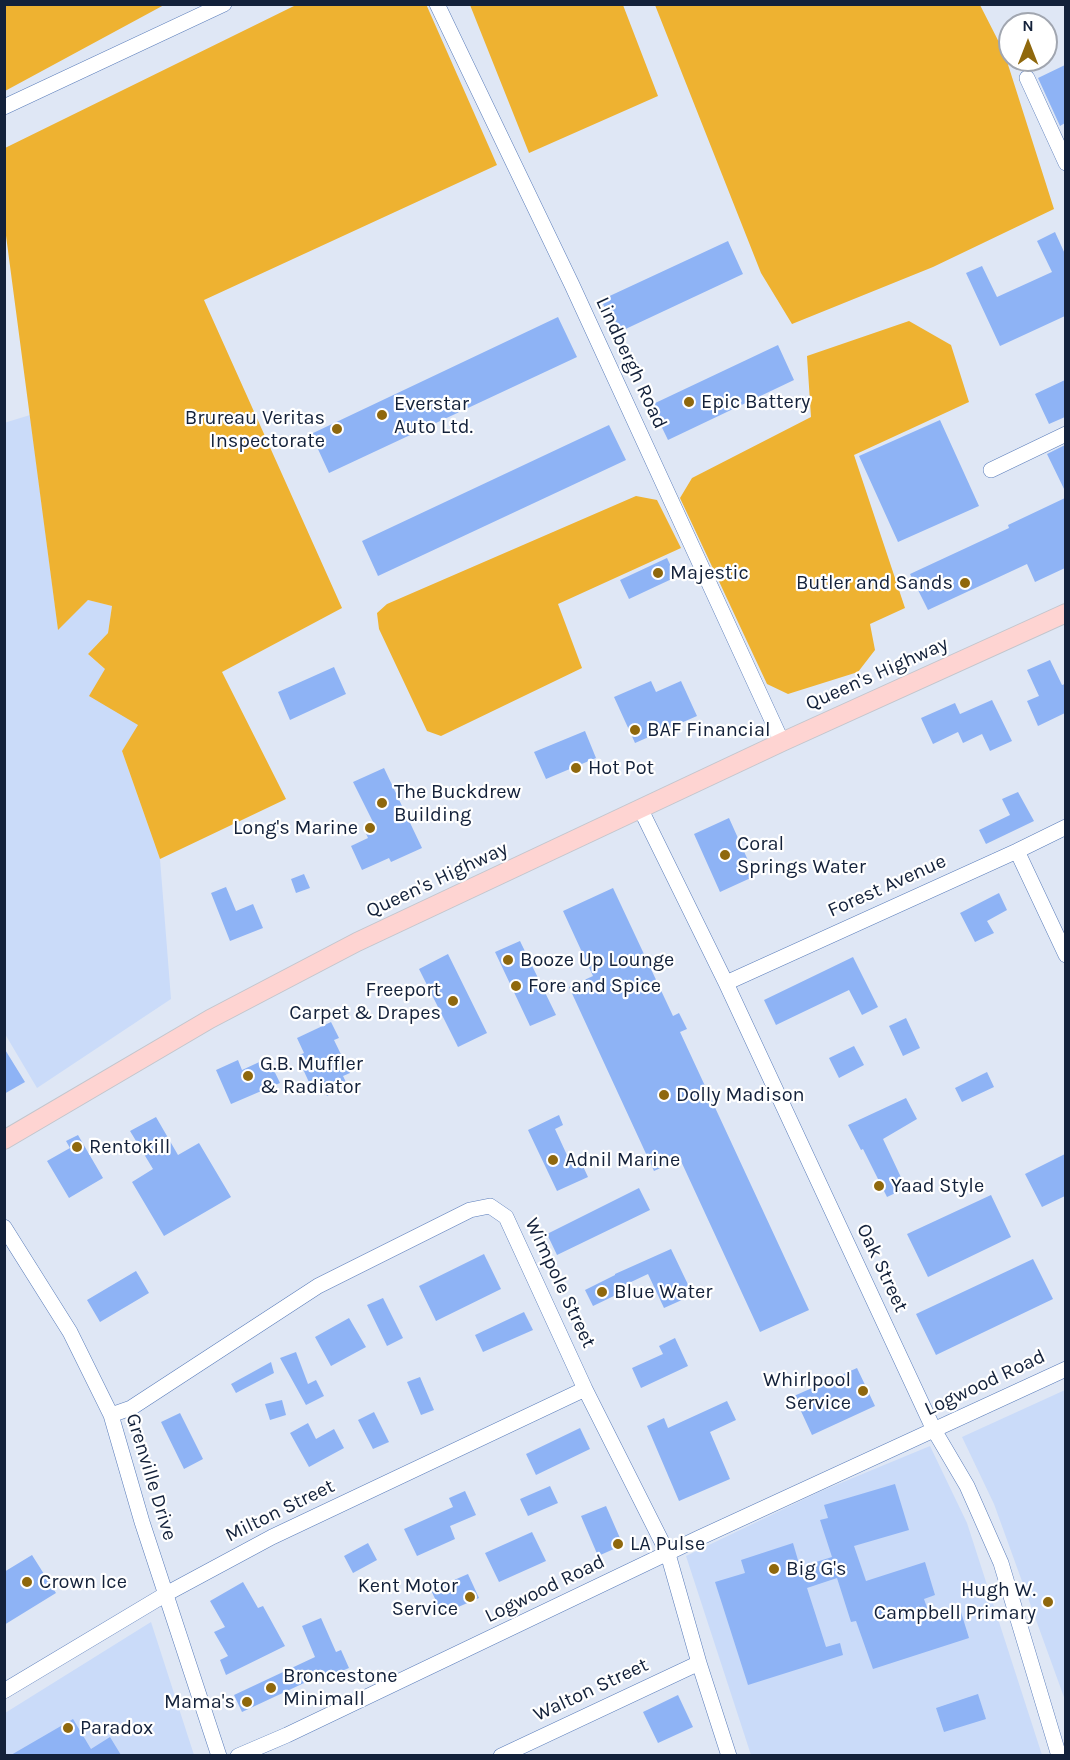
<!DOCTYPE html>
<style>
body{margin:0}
#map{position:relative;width:1070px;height:1760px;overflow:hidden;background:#dfe7f5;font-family:Karla,sans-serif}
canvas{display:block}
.frame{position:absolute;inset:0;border:6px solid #13213a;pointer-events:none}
.north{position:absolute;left:998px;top:12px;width:60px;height:60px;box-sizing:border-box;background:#fff;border:2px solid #a1a6b0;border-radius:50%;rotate:0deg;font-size:16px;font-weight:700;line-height:24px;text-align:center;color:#13213a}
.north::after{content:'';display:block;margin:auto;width:21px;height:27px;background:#8f680d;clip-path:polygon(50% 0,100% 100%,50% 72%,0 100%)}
</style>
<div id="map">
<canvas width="1070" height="1760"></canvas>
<div class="frame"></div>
<div class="north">N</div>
</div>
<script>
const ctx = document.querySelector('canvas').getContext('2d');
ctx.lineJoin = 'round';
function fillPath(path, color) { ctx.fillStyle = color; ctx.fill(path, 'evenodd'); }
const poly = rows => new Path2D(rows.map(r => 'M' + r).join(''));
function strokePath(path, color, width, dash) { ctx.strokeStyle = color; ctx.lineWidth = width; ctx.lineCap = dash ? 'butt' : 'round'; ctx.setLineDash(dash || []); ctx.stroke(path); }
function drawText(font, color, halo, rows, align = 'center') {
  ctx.font = font + ' Karla,sans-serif'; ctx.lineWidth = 4.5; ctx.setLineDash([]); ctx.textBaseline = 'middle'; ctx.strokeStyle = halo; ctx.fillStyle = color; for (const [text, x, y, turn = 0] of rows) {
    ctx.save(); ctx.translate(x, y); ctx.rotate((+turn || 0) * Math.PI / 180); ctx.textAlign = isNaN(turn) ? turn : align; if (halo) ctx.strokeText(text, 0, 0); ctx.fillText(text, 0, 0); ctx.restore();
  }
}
fillPath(poly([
 [30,415,58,629,88,600,112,606,108,633,88,654,105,669,139,726,122,751,160,859,171,999,37,1088,5,1034,4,423],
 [1065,1390,1065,1700,994,1504,962,1437],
 [930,1446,967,1523,1042,1755,751,1755,686,1556,819,1492],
 [151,1622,194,1755,5,1756,5,1713]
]), '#cadbf9');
fillPath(poly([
 [5,4,164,4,164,5,5,91],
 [426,4,497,165,204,300,342,608,222,672,286,799,160,859,122,751,138,725,89,696,105,669,88,654,108,633,112,606,88,600,58,630,5,228,5,148,296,5],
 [470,5,623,5,658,96,529,153],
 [655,5,980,5,1004,52,1054,209,933,267,792,324,761,273],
 [909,321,951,345,969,402,854,455,905,608,870,624,875,650,858,672,788,694,767,684,680,498,692,478,811,417,807,356],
 [636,496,657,500,681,548,558,604,582,668,441,736,427,731,379,629,377,613,387,604]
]), '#eeb231');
fillPath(poly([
 [1065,65,1065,123,1060,126,1038,78],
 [1055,232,1065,254,1065,316,1000,346,966,273,982,266,997,297,1052,272,1037,241],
 [728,241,743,274,617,333,601,300],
 [558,317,577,357,329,473,311,434],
 [778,345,794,380,668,440,651,405],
 [1065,380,1065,417,1049,424,1035,394],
 [940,420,979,506,898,542,859,456],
 [609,425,626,460,378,576,362,541],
 [1065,445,1065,491,1047,454],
 [1065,498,1065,568,1035,582,1027,564,928,610,910,574,1009,528,1008,525],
 [667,558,676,577,629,599,620,580],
 [1050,660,1062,685,1065,684,1065,713,1038,726,1027,701,1039,696,1027,670],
 [334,667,346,694,290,720,278,692],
 [651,681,656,692,681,681,697,716,635,743,614,697],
 [992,700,1012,741,990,751,982,734,963,743,958,732,933,744,921,718,955,703,960,714],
 [585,731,596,758,546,779,534,752],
 [384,768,422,848,391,862,389,858,362,870,351,846,368,838,364,829,374,824,353,782],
 [1018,792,1034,821,986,844,979,830,1010,815,1002,799],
 [729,818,755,876,720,892,694,834],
 [304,874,310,888,296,893,291,879],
 [226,887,236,911,253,904,263,928,230,941,211,893],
 [613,888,673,1016,679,1013,687,1029,680,1032,809,1310,760,1332,680,1159,654,1171,569,987,593,976,563,911],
 [999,893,1007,910,987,921,994,933,975,942,960,913],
 [520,941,556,1015,530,1026,495,952],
 [448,954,487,1033,458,1047,419,969],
 [853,957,878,1007,862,1015,849,990,776,1025,764,1000],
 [906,1018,920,1048,903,1056,889,1026],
 [331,1022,339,1038,334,1040,350,1073,343,1076,348,1086,327,1096,323,1087,313,1091,297,1056,304,1053,297,1038],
 [854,1046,864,1065,839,1078,829,1058],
 [4,1048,25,1082,4,1094],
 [268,1058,280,1083,231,1104,216,1070,238,1060,242,1070],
 [987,1072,994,1087,962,1102,955,1088],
 [906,1098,917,1119,883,1139,906,1188,887,1197,863,1149,861,1150,848,1125],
 [559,1115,563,1125,555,1129,572,1166,581,1162,588,1177,557,1191,528,1130],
 [156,1117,178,1155,199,1143,231,1197,164,1236,132,1182,153,1169,130,1131],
 [78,1135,103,1178,69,1198,47,1161,70,1148,66,1141],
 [1065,1154,1065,1196,1042,1207,1025,1174],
 [639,1188,650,1210,557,1255,547,1234],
 [991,1195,1011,1237,928,1277,907,1234],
 [671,1249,693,1295,664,1308,648,1274,616,1289,618,1294,593,1306,585,1290,615,1275,615,1274],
 [484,1254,501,1289,436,1321,419,1286],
 [1033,1259,1053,1299,936,1355,916,1314],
 [136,1271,149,1293,100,1322,87,1300],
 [383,1298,403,1338,387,1346,367,1305],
 [524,1312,533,1330,483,1352,475,1335],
 [349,1318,366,1347,331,1366,315,1337],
 [675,1338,688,1366,641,1388,632,1368,663,1354,659,1346],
 [296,1352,308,1384,316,1380,324,1396,306,1405,280,1358],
 [271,1362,274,1373,236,1393,231,1384],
 [857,1368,875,1406,812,1435,794,1396],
 [420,1377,434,1410,421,1415,407,1382],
 [282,1400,286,1415,270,1420,265,1404],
 [727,1401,736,1420,710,1432,730,1479,679,1501,647,1426,664,1418,668,1428],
 [374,1412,389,1442,373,1449,358,1420],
 [180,1413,203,1459,184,1469,161,1422],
 [308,1423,316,1439,334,1429,344,1448,309,1467,290,1433],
 [580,1428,590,1449,536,1475,526,1454],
 [895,1484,909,1530,854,1546,866,1581,925,1562,935,1595,924,1599,932,1622,961,1612,969,1638,873,1669,856,1621,851,1622,837,1578,807,1588,826,1647,840,1643,843,1655,748,1685,715,1582,745,1573,741,1560,793,1543,800,1567,832,1557,820,1520,828,1518,824,1505],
 [550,1486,558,1503,528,1516,520,1499],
 [465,1491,476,1515,450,1526,455,1539,417,1556,404,1529,453,1507,449,1498],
 [606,1506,623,1545,598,1556,581,1516],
 [532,1532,546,1561,499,1582,485,1553],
 [368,1543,377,1560,353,1573,344,1556],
 [32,1555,56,1593,4,1625,4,1572],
 [468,1574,479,1598,442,1614,431,1590],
 [243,1582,258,1608,263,1606,285,1646,226,1675,220,1660,228,1656,214,1632,225,1627,210,1601],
 [321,1618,336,1652,341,1650,349,1668,320,1680,319,1676,242,1712,234,1695,315,1657,302,1626],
 [978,1694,986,1719,944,1732,936,1708],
 [678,1695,693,1727,658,1743,643,1712],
 [73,1719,91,1749,110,1737,121,1755,11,1755]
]), '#8eb3f5');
const minor = poly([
 [437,4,572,285,782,742],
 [1027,78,1066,163],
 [4,107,224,4],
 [991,470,1066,434],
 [640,808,726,983,934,1430,967,1486,1001,1563,1059,1756],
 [1017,851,1066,955],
 [726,983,1017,851,1066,827],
 [4,1227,70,1332,111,1415,142,1522,219,1756],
 [111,1415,131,1408,318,1286,470,1210,490,1206,506,1217,585,1389,668,1554,699,1663,729,1756],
 [4,1691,166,1594,272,1537,585,1389],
 [238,1756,287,1735,699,1538,1066,1369],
 [501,1756,699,1663]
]);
const major = poly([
 [4,1140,210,1019,357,942,782,742,1066,613]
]);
strokePath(minor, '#597cba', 16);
strokePath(major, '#c2c5cc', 20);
strokePath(minor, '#fff', 15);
strokePath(major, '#fed4d2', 18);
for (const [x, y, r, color] of [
 [689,402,6,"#8f680d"],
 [382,415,6,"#8f680d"],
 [337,429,6,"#8f680d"],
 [658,573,6,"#8f680d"],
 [965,583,6,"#8f680d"],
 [635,730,6,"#8f680d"],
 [576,768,6,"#8f680d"],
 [382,803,6,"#8f680d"],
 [370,828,6,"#8f680d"],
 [725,855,6,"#8f680d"],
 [508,960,6,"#8f680d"],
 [516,986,6,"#8f680d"],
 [453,1001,6,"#8f680d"],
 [248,1076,6,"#8f680d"],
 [664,1095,6,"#8f680d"],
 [77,1147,6,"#8f680d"],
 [553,1160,6,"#8f680d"],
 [879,1186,6,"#8f680d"],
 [602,1292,6,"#8f680d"],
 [863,1391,6,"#8f680d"],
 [618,1544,6,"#8f680d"],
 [774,1569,6,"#8f680d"],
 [27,1582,6,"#8f680d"],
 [470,1597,6,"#8f680d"],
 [1048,1602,6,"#8f680d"],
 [271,1688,6,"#8f680d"],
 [247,1702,6,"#8f680d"],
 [68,1728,6,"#8f680d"]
]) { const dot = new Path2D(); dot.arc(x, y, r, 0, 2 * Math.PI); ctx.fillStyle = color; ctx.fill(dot); strokePath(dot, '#fff', 2); }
drawText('20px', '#13213a', '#fff', [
 ["Lindbergh Road",631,363,65],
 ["Queen's Highway",877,674,-24],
 ["Queen's Highway",437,880,-25],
 ["Forest Avenue",887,886,-24],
 ["Oak Street",882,1268,65],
 ["Wimpole Street",560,1283,65],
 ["Logwood Road",985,1383,-25],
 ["Grenville Drive",151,1477,73],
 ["Milton Street",280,1511,-26],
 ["Logwood Road",545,1589,-26],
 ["Walton Street",591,1690,-25]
]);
drawText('20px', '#13213a', '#fff', [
 ["Epic Battery",701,402],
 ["Everstar",394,404],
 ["Auto Ltd.",394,427],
 ["Brureau Veritas",325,418,"right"],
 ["Inspectorate",325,441,"right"],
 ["Majestic",670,573],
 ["Butler and Sands",953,583,"right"],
 ["BAF Financial",647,730],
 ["Hot Pot",588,768],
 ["The Buckdrew",394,792],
 ["Building",394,815],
 ["Long's Marine",358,828,"right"],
 ["Coral",737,844],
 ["Springs Water",737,867],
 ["Booze Up Lounge",520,960],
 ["Fore and Spice",528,986],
 ["Freeport",441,990,"right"],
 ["Carpet & Drapes",441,1013,"right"],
 ["G.B. Muffler",260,1064],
 ["& Radiator",260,1087],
 ["Dolly Madison",676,1095],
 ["Rentokill",89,1147],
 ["Adnil Marine",565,1160],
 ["Yaad Style",891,1186],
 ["Blue Water",614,1292],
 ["Whirlpool",851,1380,"right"],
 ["Service",851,1403,"right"],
 ["LA Pulse",630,1544],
 ["Big G's",786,1569],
 ["Crown Ice",39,1582],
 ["Kent Motor",458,1586,"right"],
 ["Service",458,1609,"right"],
 ["Hugh W.",1036,1590,"right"],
 ["Campbell Primary",1036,1613,"right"],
 ["Broncestone",283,1676],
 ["Minimall",283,1699],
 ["Mama's",235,1702,"right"],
 ["Paradox",80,1728]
], 'left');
</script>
